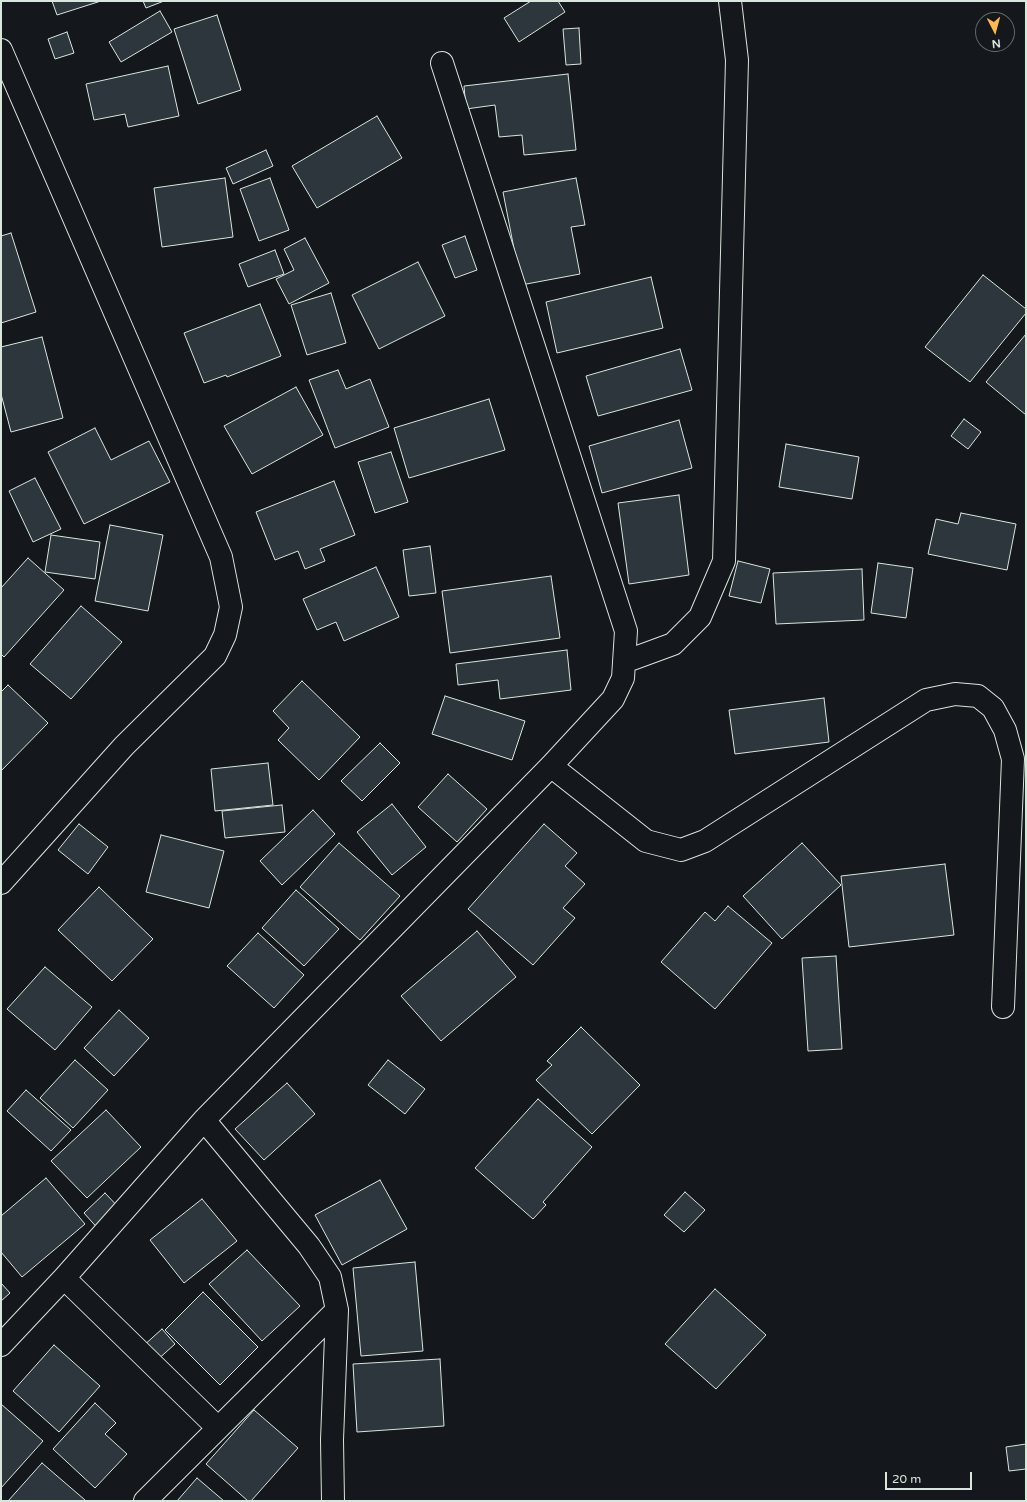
<!DOCTYPE html>
<style>
body{margin:0}
#map{position:relative;width:1027px;height:1502px;overflow:hidden;background:#14181c;font-family:"Varela Round",sans-serif}
canvas{display:block}
.frame{position:absolute;inset:0;border:2px solid #d8e6dc;pointer-events:none}
.north{position:absolute;left:975px;top:12px;width:40px;height:40px;box-sizing:border-box;background:#14181c;border:1px solid #626a69;border-radius:50%;rotate:174deg;font-size:11px;font-weight:700;line-height:16px;text-align:center;color:#d8e6dc}
.north::after{content:'';display:block;margin:auto;width:14px;height:18px;background:#ffb74d;clip-path:polygon(50% 0,100% 100%,50% 72%,0 100%)}
.scale{position:absolute;left:885px;top:1472px;width:87px;height:18px;box-sizing:border-box;border:2px solid #d8e6dc;border-top:0;padding-left:5px;font-size:12px;line-height:14px;white-space:nowrap;color:#d8e6dc;-webkit-text-stroke:3px #14181c;paint-order:stroke}
</style>
<div id="map">
<canvas width="1027" height="1502"></canvas>
<div class="frame"></div>
<div class="north">N</div>
<div class="scale">20 m</div>
</div>
<script>
const ctx = document.querySelector('canvas').getContext('2d');
ctx.lineJoin = 'round';
function fillPath(path, color) { ctx.fillStyle = color; ctx.fill(path, 'evenodd'); }
const poly = rows => new Path2D(rows.map(r => 'M' + r).join(''));
function strokePath(path, color, width, dash) { ctx.strokeStyle = color; ctx.lineWidth = width; ctx.lineCap = dash ? 'butt' : 'round'; ctx.setLineDash(dash || []); ctx.stroke(path); }
const building = poly([
 [52,1,101,1,57,15,52,1],
 [143,1,164,1,146,8,143,1],
 [531,1,558,1,565,12,519,42,504,18,531,1],
 [160,11,172,32,121,62,109,42,160,11],
 [217,15,241,90,198,104,174,29,217,15],
 [579,28,581,64,566,65,563,29,579,28],
 [67,32,74,53,55,59,48,39,67,32],
 [168,66,179,116,128,127,125,114,94,120,86,84,168,66],
 [568,74,576,150,524,155,522,135,499,137,495,105,466,109,464,86,568,74],
 [377,116,402,158,317,208,292,166,377,116],
 [266,150,273,166,233,184,226,168,266,150],
 [225,178,233,237,162,247,154,188,225,178],
 [270,178,289,230,259,241,240,189,270,178],
 [576,178,585,225,571,227,580,274,521,285,503,192,576,178],
 [11,233,36,312,1,323,1,236,11,233],
 [465,236,477,270,455,278,442,245,465,236],
 [305,238,329,283,289,304,276,279,294,270,284,249,305,238],
 [275,250,284,274,248,287,239,264,275,250],
 [418,262,445,316,379,349,352,295,418,262],
 [983,275,1026,309,1026,313,970,382,925,347,983,275],
 [651,277,663,328,557,353,546,302,651,277],
 [331,293,346,343,307,355,291,305,331,293],
 [260,304,281,356,227,377,226,375,204,383,184,333,260,304],
 [1026,334,1026,415,986,382,1026,334],
 [42,337,63,418,11,432,1,394,1,347,42,337],
 [680,349,692,390,598,416,586,376,680,349],
 [338,370,346,389,370,379,389,427,335,448,309,380,338,370],
 [296,387,323,435,252,474,224,426,296,387],
 [489,399,505,450,409,478,394,428,489,399],
 [964,419,981,432,968,449,951,436,964,419],
 [679,420,692,468,602,493,589,446,679,420],
 [95,428,111,460,149,441,170,482,84,524,48,452,95,428],
 [786,444,859,457,852,499,779,487,786,444],
 [391,452,408,502,375,513,358,462,391,452],
 [35,478,61,529,33,542,9,491,35,478],
 [334,481,355,535,320,549,325,561,305,569,298,551,275,560,256,512,334,481],
 [679,495,689,575,629,584,618,503,679,495],
 [961,513,1016,524,1007,570,928,554,936,519,958,524,961,513],
 [110,525,163,535,148,611,95,601,110,525],
 [51,535,100,542,95,579,45,572,51,535],
 [430,546,436,593,409,596,403,550,430,546],
 [28,558,64,590,4,657,1,654,1,588,28,558],
 [738,561,770,569,761,603,729,596,738,561],
 [878,563,913,568,906,618,871,613,878,563],
 [376,567,399,617,344,641,336,622,317,630,303,599,376,567],
 [862,569,864,620,776,624,773,573,862,569],
 [551,576,560,638,450,653,442,591,551,576],
 [81,606,122,642,71,699,30,664,81,606],
 [567,650,571,690,500,699,498,680,458,685,456,664,567,650],
 [302,681,360,737,319,780,278,740,289,728,273,711,302,681],
 [8,685,48,723,1,771,1,692,8,685],
 [445,696,525,721,512,760,432,734,445,696],
 [824,698,829,742,735,754,729,710,824,698],
 [380,743,400,763,362,801,341,781,380,743],
 [268,763,273,805,215,811,211,769,268,763],
 [448,774,487,809,457,842,418,807,448,774],
 [392,804,426,847,392,875,357,832,392,804],
 [282,805,285,832,225,838,222,811,282,805],
 [313,810,335,834,282,885,260,861,313,810],
 [79,824,108,847,88,874,58,850,79,824],
 [544,824,577,853,565,866,585,884,563,908,575,918,533,965,468,909,544,824],
 [161,835,224,851,209,908,146,892,161,835],
 [339,843,400,896,360,940,300,887,339,843],
 [802,843,841,885,782,939,743,896,802,843],
 [945,864,954,935,849,947,841,876,945,864],
 [99,887,153,939,112,981,58,930,99,887],
 [296,890,339,929,304,966,262,928,296,890],
 [728,906,772,943,715,1009,661,962,705,912,715,921,728,906],
 [477,931,516,977,441,1041,401,996,477,931],
 [258,933,304,975,274,1008,227,966,258,933],
 [836,956,842,1049,808,1051,802,958,836,956],
 [45,967,92,1007,55,1050,7,1009,45,967],
 [119,1010,149,1038,114,1076,84,1048,119,1010],
 [581,1027,640,1085,592,1134,536,1080,552,1065,547,1061,581,1027],
 [75,1060,108,1090,73,1128,40,1098,75,1060],
 [388,1060,425,1089,405,1114,368,1085,388,1060],
 [287,1083,315,1114,264,1160,235,1129,287,1083],
 [26,1090,71,1130,51,1151,7,1111,26,1090],
 [538,1099,592,1147,543,1202,546,1205,533,1219,475,1168,538,1099],
 [106,1110,141,1147,87,1198,51,1161,106,1110],
 [46,1178,85,1224,22,1277,1,1252,1,1216,46,1178],
 [380,1180,407,1229,342,1265,315,1215,380,1180],
 [685,1192,705,1210,684,1232,664,1215,685,1192],
 [105,1193,122,1211,100,1231,84,1213,105,1193],
 [202,1199,237,1241,184,1283,150,1240,202,1199],
 [247,1250,300,1306,262,1341,209,1284,247,1250],
 [415,1262,423,1351,361,1356,353,1268,415,1262],
 [1,1283,10,1293,1,1301,1,1283],
 [715,1289,766,1335,716,1389,665,1344,715,1289],
 [203,1292,258,1347,220,1385,165,1330,203,1292],
 [162,1329,175,1344,155,1362,142,1347,162,1329],
 [54,1345,100,1386,59,1432,13,1391,54,1345],
 [440,1359,444,1426,357,1432,353,1364,440,1359],
 [95,1403,116,1423,105,1434,127,1454,95,1488,53,1449,95,1403],
 [1,1404,43,1441,1,1488,1,1404],
 [254,1410,298,1448,251,1501,248,1501,206,1464,254,1410],
 [1026,1444,1026,1469,1009,1471,1006,1447,1026,1444],
 [42,1463,85,1500,84,1501,8,1501,42,1463],
 [197,1478,224,1501,177,1501,197,1478]
]);
fillPath(building, '#2c363c');
strokePath(building, '#d8e6dc', 1);
const minor = poly([
 [1,50,221,557,231,607,225,635,215,656,124,746,1,883],
 [624,662,673,644,700,617,724,561,737,60,730,1],
 [551,766,646,841,681,850,705,841,926,700,955,694,978,696,993,708,1005,730,1013,759,1003,1007],
 [204,1120,309,1246,330,1277,337,1310,332,1440,333,1501],
 [64,1278,218,1428],
 [1,1345,64,1278,204,1120,551,766,613,699,623,678,626,631,442,63],
 [145,1501,337,1310]
]);
strokePath(minor, '#d8e6dc', 24);
strokePath(minor, '#14181c', 22);
</script>
